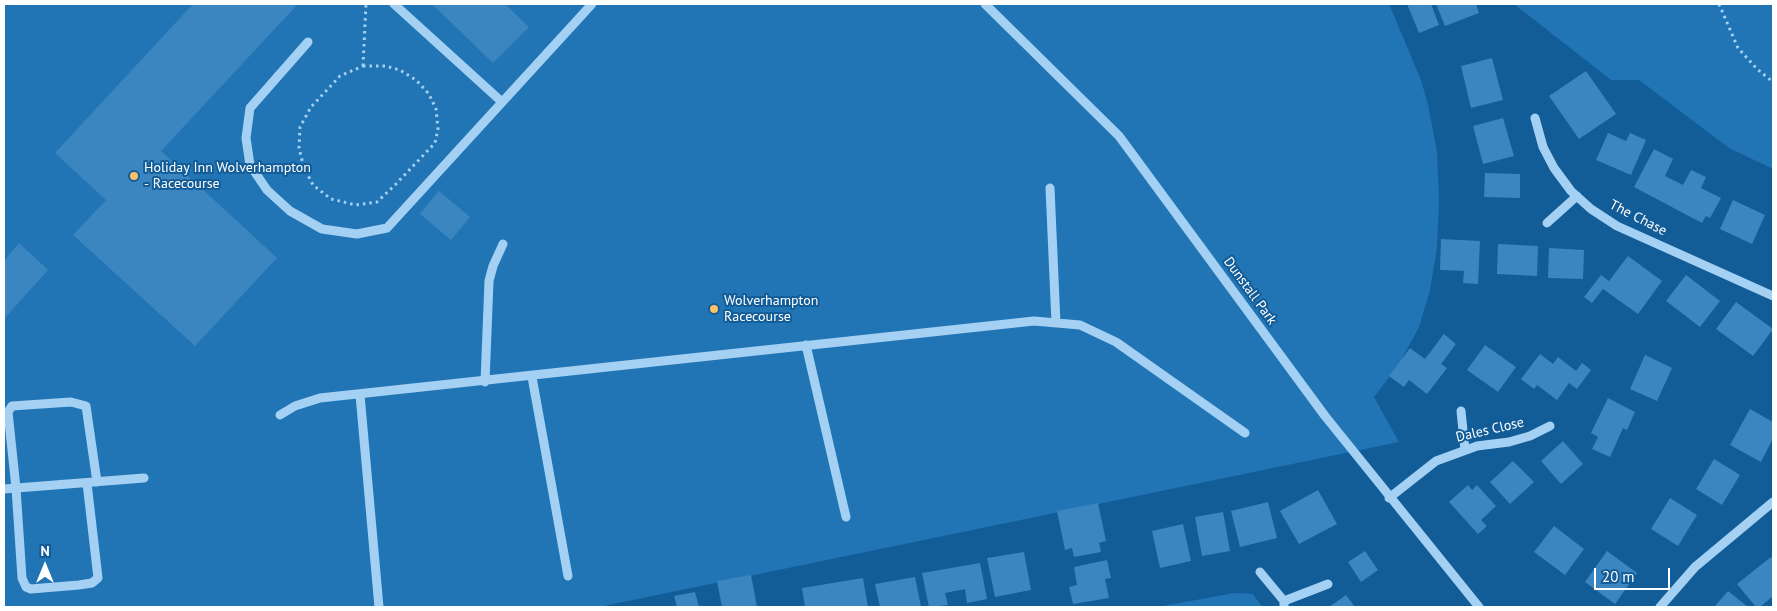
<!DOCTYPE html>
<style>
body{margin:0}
#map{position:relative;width:1777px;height:611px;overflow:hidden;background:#125c98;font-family:"PT Sans",sans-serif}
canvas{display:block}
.frame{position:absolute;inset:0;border:5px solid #fff;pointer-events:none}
.north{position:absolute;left:20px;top:541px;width:50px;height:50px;-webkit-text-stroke:4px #125c98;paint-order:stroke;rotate:0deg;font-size:14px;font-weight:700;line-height:20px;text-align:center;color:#fff}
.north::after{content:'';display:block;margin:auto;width:18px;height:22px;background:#fff;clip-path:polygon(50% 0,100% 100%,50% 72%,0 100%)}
.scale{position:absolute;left:1594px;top:568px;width:76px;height:22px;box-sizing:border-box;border:2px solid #fff;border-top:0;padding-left:6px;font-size:15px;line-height:18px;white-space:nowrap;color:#fff;-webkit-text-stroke:4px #125c98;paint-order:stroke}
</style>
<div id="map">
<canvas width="1777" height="611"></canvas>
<div class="frame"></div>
<div class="north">N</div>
<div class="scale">20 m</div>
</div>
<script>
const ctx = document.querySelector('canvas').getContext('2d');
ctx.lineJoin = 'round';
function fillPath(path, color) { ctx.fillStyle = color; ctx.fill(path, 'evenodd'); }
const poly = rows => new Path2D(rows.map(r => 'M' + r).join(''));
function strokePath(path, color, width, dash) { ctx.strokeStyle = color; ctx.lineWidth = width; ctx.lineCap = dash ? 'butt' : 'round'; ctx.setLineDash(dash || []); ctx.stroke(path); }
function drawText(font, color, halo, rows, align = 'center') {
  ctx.font = font + ' "PT Sans",sans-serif'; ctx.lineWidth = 4; ctx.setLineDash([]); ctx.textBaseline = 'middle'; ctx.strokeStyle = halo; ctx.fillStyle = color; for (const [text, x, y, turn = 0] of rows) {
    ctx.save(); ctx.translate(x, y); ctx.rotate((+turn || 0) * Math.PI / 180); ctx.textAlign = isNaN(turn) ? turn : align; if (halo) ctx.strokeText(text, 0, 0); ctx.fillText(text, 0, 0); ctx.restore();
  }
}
fillPath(poly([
 [4,4,1389,4,1421,80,1428,105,1437,151,1439,200,1437,248,1430,290,1419,327,1399,364,1374,397,1399,442,599,607,4,607],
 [1514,4,1773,4,1773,169,1729,148,1639,80,1611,80],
 [1234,593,1253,594,1262,607,1158,607]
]), '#2175b5');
fillPath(poly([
 [193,4,298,4,161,151,277,258,195,346,73,235,106,200,55,153],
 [432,4,505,4,529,27,493,63],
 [1407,4,1431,4,1439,25,1419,33],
 [1436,4,1476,4,1479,13,1445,26],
 [1492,58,1503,100,1471,108,1461,66],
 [1586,71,1616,114,1579,139,1549,96],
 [1503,118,1514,156,1483,164,1473,126],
 [1608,133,1626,141,1630,133,1646,140,1631,175,1596,160],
 [1654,149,1673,159,1665,176,1683,185,1691,170,1706,177,1701,188,1721,198,1710,218,1706,216,1702,223,1634,187],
 [1485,173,1520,174,1520,198,1484,197],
 [439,191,470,217,451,240,420,214],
 [1733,200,1765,215,1752,244,1720,229],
 [1441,239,1480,241,1478,284,1463,283,1464,271,1440,270],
 [19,243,48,270,4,319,4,261],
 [1498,244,1538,246,1537,276,1497,274],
 [1549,248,1584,250,1583,279,1548,278],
 [1628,256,1662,281,1638,314,1603,289,1592,303,1584,297,1601,275,1609,281],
 [1686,275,1720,301,1700,327,1666,301],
 [1736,302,1773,329,1753,356,1716,329],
 [1444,334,1456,344,1441,364,1447,368,1427,394,1409,380,1404,387,1389,376,1410,348,1425,359],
 [1485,345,1516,367,1498,392,1467,370],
 [1540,354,1553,364,1558,357,1576,371,1582,363,1591,370,1577,389,1569,383,1557,400,1537,385,1534,389,1521,379],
 [1645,355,1672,368,1657,401,1630,389],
 [1608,398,1635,412,1627,430,1623,428,1610,457,1592,449,1598,437,1591,433],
 [1750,409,1773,422,1773,438,1761,462,1730,445],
 [1563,441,1583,464,1561,484,1541,461],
 [1714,459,1740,475,1722,505,1696,489],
 [1513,461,1534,482,1510,504,1490,482],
 [1468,485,1472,490,1477,485,1496,506,1481,520,1487,526,1478,534,1449,502],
 [1318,490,1337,524,1299,544,1280,511],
 [1670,498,1697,515,1678,546,1651,529],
 [1268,502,1277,538,1240,547,1231,511],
 [1098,503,1106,541,1099,543,1101,552,1074,557,1072,548,1065,550,1057,511],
 [1223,512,1230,551,1202,556,1195,517],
 [1183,524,1191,561,1160,568,1152,531],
 [1554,526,1584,549,1565,575,1534,552],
 [1365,551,1378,570,1361,582,1348,562],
 [1607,551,1637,573,1615,604,1585,582],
 [1024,552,1031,590,995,597,987,558],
 [1771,557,1773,559,1773,596,1760,607,1756,607,1737,584],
 [1107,560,1111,578,1105,579,1109,598,1073,604,1069,587,1077,585,1074,567],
 [980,563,987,599,967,603,965,589,945,593,948,605,929,607,922,573],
 [751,575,757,607,722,607,717,581],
 [915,577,921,607,880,607,875,584],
 [863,578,868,607,805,607,802,588],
 [1728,591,1748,607,1714,607],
 [695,592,699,607,677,607,674,596],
 [1346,595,1355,607,1329,607]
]), '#3b86c0');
strokePath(poly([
 [1719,4,1738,48,1757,69,1773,82],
 [363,66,385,66,400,70,416,80,429,94,436,109,438,129,435,143,395,185,377,202,356,205,331,199,313,185,304,168,299,148,300,127,311,107,340,76,363,66],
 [363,66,366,4]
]), '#a4d1f3', 3, [2.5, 4]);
strokePath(poly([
 [394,4,502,102],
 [985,4,1119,136,1325,416,1479,607],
 [308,42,250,108,246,138,250,165,267,190,290,211,322,229,357,234,387,228,592,4],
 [1535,118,1543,147,1554,168,1571,191,1591,209,1617,226,1773,296],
 [1050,188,1056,323],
 [1547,223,1577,196],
 [806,345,846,517],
 [532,377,568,576],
 [485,382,489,281,493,266,503,244],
 [360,395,379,607],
 [1461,411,1465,450],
 [280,415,295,406,320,398,1034,321,1080,325,1116,342,1245,433],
 [87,483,98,578,92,583,79,585,31,589,26,587,22,578,16,488,8,412,12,406,71,402,86,406,97,482],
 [4,489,144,478],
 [1389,498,1436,461,1477,446,1509,442,1530,436,1550,426],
 [1260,572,1284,601,1284,607],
 [1284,601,1328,584],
 [1660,607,1695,567,1773,502]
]), '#a4d1f3', 9);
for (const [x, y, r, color] of [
 [134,176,5,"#ffc166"],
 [714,309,5,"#ffc166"]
]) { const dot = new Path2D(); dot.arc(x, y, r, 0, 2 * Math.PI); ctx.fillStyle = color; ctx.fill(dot); strokePath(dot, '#125c98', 2); }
drawText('14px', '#fff', '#125c98', [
 ["Holiday Inn Wolverhampton",144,168],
 ["- Racecourse",144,184],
 ["Wolverhampton",724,301],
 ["Racecourse",724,317]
], 'left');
drawText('14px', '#fff', '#125c98', [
 ["The Chase",1638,218,27],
 ["Dunstall Park",1250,291,54],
 ["Dales Close",1490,430,-13]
]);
</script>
